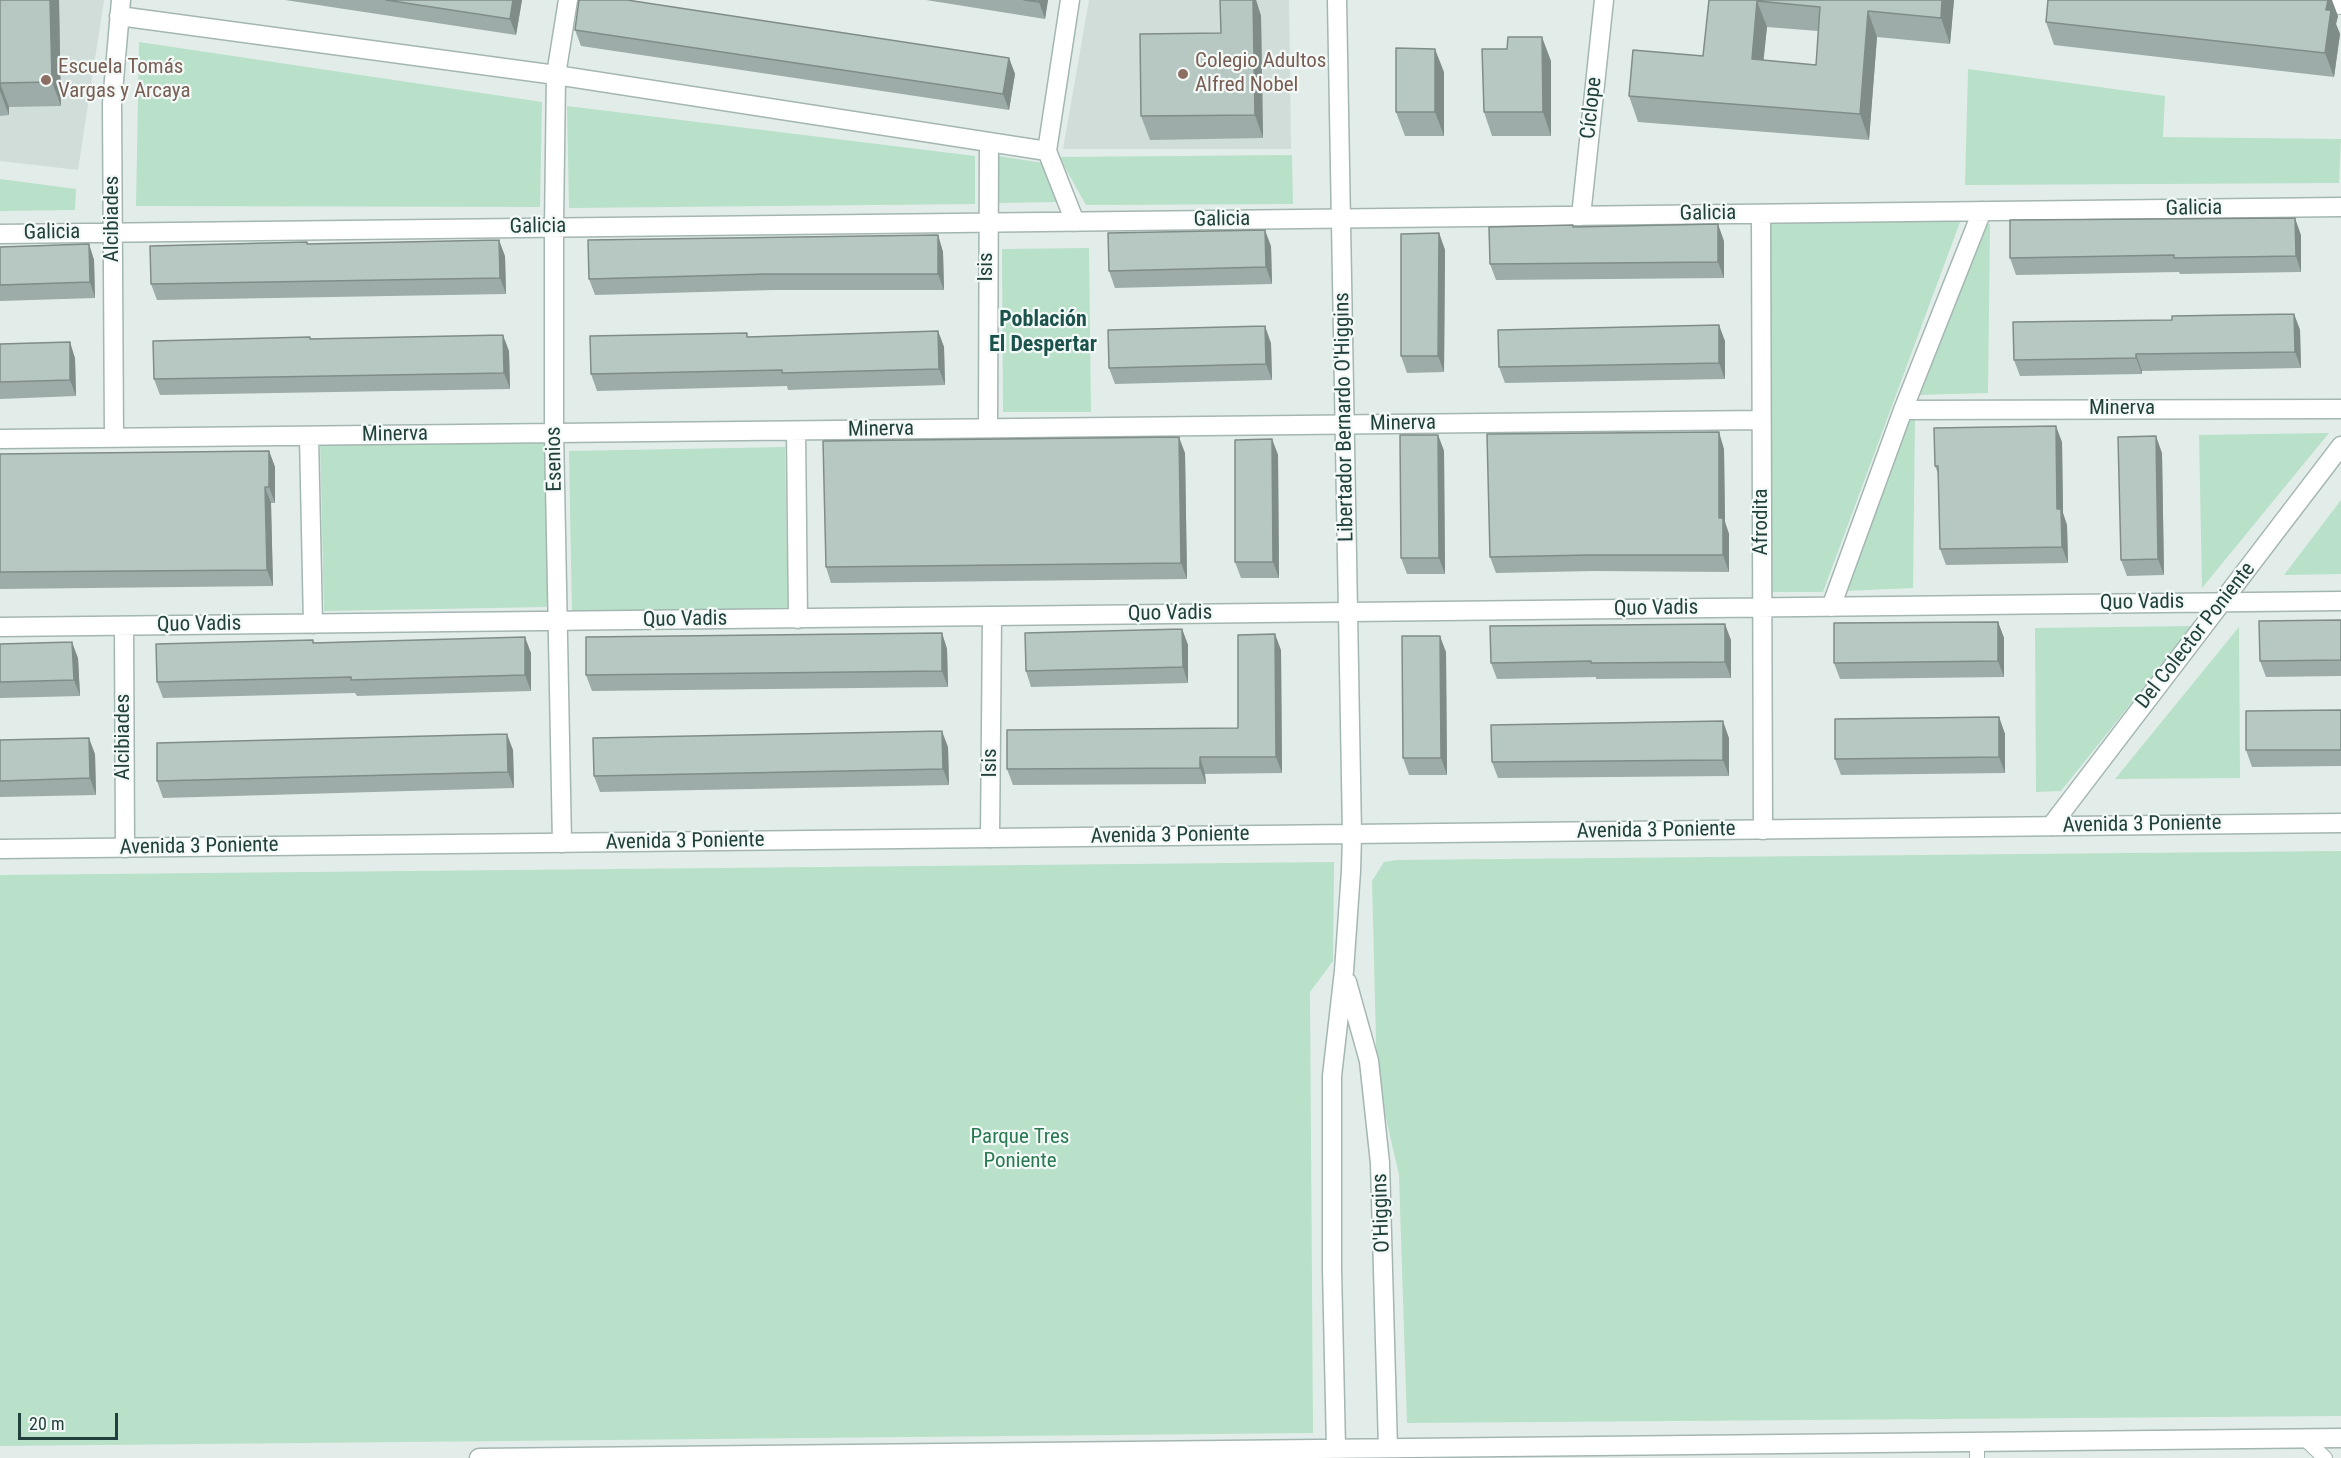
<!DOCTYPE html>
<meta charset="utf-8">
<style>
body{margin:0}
#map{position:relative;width:2341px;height:1458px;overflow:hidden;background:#e2edea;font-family:"Roboto Condensed",sans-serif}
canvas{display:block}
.scale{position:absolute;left:18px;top:1413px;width:100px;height:27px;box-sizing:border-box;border:3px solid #21403b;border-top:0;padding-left:8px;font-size:18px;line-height:21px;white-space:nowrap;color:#21403b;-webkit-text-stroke:4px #f3f9f7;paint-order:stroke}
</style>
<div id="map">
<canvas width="2341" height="1458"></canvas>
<div class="scale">20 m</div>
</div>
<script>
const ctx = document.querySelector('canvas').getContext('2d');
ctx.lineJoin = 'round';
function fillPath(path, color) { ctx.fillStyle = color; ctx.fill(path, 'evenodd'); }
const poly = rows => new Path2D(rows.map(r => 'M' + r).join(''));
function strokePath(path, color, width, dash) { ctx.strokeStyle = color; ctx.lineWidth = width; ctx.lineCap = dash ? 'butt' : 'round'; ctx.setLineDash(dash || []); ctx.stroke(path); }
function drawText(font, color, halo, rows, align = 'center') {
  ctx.font = font + ' "Roboto Condensed",sans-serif'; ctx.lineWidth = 4.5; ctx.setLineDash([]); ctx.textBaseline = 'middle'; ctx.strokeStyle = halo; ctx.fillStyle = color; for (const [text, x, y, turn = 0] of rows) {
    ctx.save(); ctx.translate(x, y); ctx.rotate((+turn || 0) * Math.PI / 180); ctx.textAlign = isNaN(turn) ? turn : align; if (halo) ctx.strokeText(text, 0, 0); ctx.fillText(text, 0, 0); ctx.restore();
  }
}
fillPath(poly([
 [0,0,104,0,78,170,0,161],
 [1089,0,1289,0,1291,149,1063,149]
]), '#d0ddd9');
fillPath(poly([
 [139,42,542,102,540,207,136,206],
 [1968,69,2165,96,2163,137,2341,139,2339,183,1965,185],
 [567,106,975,156,975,204,569,208],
 [1292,155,1293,204,1086,205,1059,157],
 [999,156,1043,163,1060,202,999,203],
 [0,179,76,189,75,210,0,211],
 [1963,214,1823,592,1771,592,1768,216],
 [1982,224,1990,224,1988,393,1918,395],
 [1089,248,1091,412,1003,412,1002,249],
 [1915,419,1913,588,1844,591,1908,420],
 [2329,433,2202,588,2199,435],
 [545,435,548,607,324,611,320,440],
 [785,447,788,612,572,616,569,451],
 [2341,500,2341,574,2284,575],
 [2193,626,2061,791,2036,792,2035,628],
 [2239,627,2240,778,2115,779],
 [2341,851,2341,1416,1407,1423,1399,1175,1377,1079,1372,881,1384,862,1397,860],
 [1334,862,1333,961,1310,992,1313,1433,0,1446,0,875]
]), '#b9e0c8');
const service = poly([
 [2317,5,2341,7],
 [2305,1439,2325,1458],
 [1977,1458,1977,1442]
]);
const minor = poly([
 [119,16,556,75,1047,151],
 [1047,151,1070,0],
 [1047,151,1075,222],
 [1761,214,1763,830],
 [1581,216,1604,0],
 [0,234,2341,207],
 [1903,410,2341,409],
 [988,428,989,142],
 [796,431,798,619],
 [309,436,313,624],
 [114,438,112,103,121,0],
 [0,439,1761,420],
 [1831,607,1903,410,1982,211],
 [124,626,125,848],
 [0,627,2341,601],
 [2051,826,2341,446],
 [990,838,992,616],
 [562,843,554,433,554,227,556,75,568,0]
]);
const tertiary = poly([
 [0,849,2341,823],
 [1347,982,1369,1061,1380,1163,1388,1448],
 [1336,1448,1332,1269,1332,1076,1344,971,1351,871,1352,834,1337,0],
 [479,1458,2341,1438]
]);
strokePath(service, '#a4b6b2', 16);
strokePath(minor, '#a4b6b2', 21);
strokePath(tertiary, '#a4b6b2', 21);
strokePath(service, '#fff', 14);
strokePath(minor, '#fff', 18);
strokePath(tertiary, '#fff', 18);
fillPath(poly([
 [0,0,59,0,61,106,9,107,9,115,0,116],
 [285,0,522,0,516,35],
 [926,0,1048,0,1045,19],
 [1220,0,1256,0,1261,16,1263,138,1150,140,1141,116,1221,33],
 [1709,0,1954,0,1950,44,1877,37,1869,140,1638,122,1629,96,1703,56],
 [1767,27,1818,31,1816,65,1763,60],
 [2338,16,2336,24,2340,34,2334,77,2054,45,2046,22],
 [575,30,1009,58,1015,74,1009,110,581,46],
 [1551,61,1551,136,1492,136,1484,112],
 [1444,72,1444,136,1405,136,1396,112],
 [1439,233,1445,250,1444,372,1407,373,1401,356],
 [938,235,943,252,944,290,773,290,595,295,589,279],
 [2301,235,2301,272,2180,274,2179,272,2016,275,2010,258],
 [1724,241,1724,278,1496,280,1490,264],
 [307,242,308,244,505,256,506,294,157,300,151,284],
 [89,244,94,260,95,298,0,301,0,247],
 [1271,246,1272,284,1115,288,1109,271],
 [2294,314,2300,330,2301,368,2142,371,2142,374,2020,376,2014,360,2172,320],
 [938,331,944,347,945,385,788,390,787,386,597,391,591,374],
 [311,339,509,351,510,389,160,395,154,379],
 [1725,341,1725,379,1505,383,1499,367],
 [1271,343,1272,380,1115,384,1109,368],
 [0,344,75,358,76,396,0,399],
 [1438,435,1444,451,1445,574,1407,574,1401,558],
 [1272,439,1278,455,1279,578,1241,578,1235,562],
 [2062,442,2063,513,2067,525,2068,563,1946,565,1940,549,1939,476,1935,466],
 [1724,449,1725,522,1729,534,1729,572,1595,571,1496,573,1490,557],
 [269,451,275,467,275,503,271,503,273,586,0,589,0,454],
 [1185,453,1187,579,831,583,826,567],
 [2162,453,2164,575,2127,576,2121,560],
 [2341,620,2341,676,2266,677,2260,661],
 [1998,622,2004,638,2004,677,1840,679,1834,663],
 [1182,629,1188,645,1188,683,1031,687,1026,671],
 [942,633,947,649,948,687,592,691,586,675],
 [1731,640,1731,678,1596,679,1596,677,1497,679,1491,663],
 [314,643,531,653,531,691,357,696,355,693,163,698,157,682],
 [0,644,78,658,80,696,0,698],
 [1281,650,1282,773,1205,774,1206,784,1013,785,1007,769,1238,728],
 [1446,652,1447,775,1409,775,1403,758],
 [2341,710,2341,766,2252,767,2246,750],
 [1999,717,2005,734,2005,773,1841,775,1835,759],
 [1729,738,1729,776,1498,778,1492,762],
 [0,740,95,754,96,795,0,797],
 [948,747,949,785,600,792,594,776],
 [513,750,514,788,163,798,157,781]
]), '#9daca8');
fillPath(poly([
 [50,0,59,0,61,106,52,82],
 [513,0,522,0,516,35,510,19],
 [1039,0,1048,0,1045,19,1039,2],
 [1249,0,1256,0,1261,16,1263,138,1255,115],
 [1942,0,1954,0,1950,44,1941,18],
 [2328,0,2332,0,2338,16,2336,24,2340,34,2334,77,2325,53,2326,10],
 [1757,1,1767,27,1761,85,1752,59],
 [1868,11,1877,37,1869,140,1860,114],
 [1542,37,1551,61,1551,136,1543,112],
 [1435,49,1444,72,1444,136,1435,112],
 [1009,58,1015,74,1009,110,1003,94],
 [0,83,9,107,9,115,0,91],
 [2295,218,2301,235,2301,272,2296,256],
 [1718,224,1724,241,1724,278,1718,262],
 [1265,230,1271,246,1272,284,1266,267],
 [1439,233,1445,250,1444,372,1438,356],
 [938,235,943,252,944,290,938,274],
 [499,240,505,256,506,294,500,278],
 [89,244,94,260,95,298,90,282],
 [2294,314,2300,330,2301,368,2295,352],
 [1719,325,1725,341,1725,379,1719,363],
 [1265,326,1271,343,1272,380,1266,364],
 [938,331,944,347,945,385,939,369],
 [503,335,509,351,510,389,504,373],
 [70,342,75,358,76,396,70,380],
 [2136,354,2142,371,2142,374,2136,358],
 [2056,426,2062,442,2063,513,2067,525,2068,563,2062,547,2057,509],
 [1719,432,1724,449,1725,522,1729,534,1729,572,1723,555,1719,518],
 [1438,435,1444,451,1445,574,1439,558],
 [2156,436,2162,453,2164,575,2158,559],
 [1179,437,1185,453,1187,579,1181,563],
 [1272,439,1278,455,1279,578,1273,562],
 [269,451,275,467,275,503,269,487],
 [265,487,271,503,273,586,267,570],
 [1998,622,2004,638,2004,677,1998,661],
 [1725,624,1731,640,1731,678,1725,662],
 [1182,629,1188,645,1188,683,1183,667],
 [942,633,947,649,948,687,942,671],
 [1275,634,1281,650,1282,773,1276,757],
 [1440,636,1446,652,1447,775,1441,758],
 [525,637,531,653,531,691,525,675],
 [72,642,78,658,80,696,74,680],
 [1999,717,2005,734,2005,773,1999,757],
 [1723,721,1729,738,1729,776,1723,760],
 [942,731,948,747,949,785,943,769],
 [507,734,513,750,514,788,508,772],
 [89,738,95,754,96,795,90,778],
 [1200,757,1205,774,1206,784,1200,768]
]), '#808c88');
const building = poly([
 [0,0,50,0,52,82,0,83,0,91,0,0],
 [386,0,513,0,510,19,386,0],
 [579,0,627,0,1009,58,1003,94,575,30,579,0],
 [1024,0,1039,0,1039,2,1024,0],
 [1220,0,1253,0,1255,115,1141,116,1140,34,1221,33,1220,0],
 [1709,0,1942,0,1941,18,1868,11,1860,114,1629,96,1633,50,1703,56,1709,0],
 [1757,1,1820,7,1816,65,1752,59,1757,1],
 [2048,0,2328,0,2326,10,2331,10,2325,53,2046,22,2048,0],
 [1508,37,1542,37,1543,112,1484,112,1482,49,1507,49,1508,37],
 [1396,48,1435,49,1435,112,1396,112,1396,48],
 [2295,218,2296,256,2174,258,2174,255,2010,258,2010,220,2295,218],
 [1718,224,1718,262,1490,264,1489,227,1573,225,1573,227,1718,224],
 [1265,230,1266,267,1109,271,1108,233,1265,230],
 [1439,233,1438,356,1401,356,1401,234,1439,233],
 [938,235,938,274,767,274,589,279,588,240,938,235],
 [499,240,500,278,151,284,150,246,307,242,307,244,499,240],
 [89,244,90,282,0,285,0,247,89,244],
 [2294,314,2295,352,2136,354,2136,358,2014,360,2013,322,2172,320,2172,316,2294,314],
 [1719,325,1719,363,1499,367,1498,330,1719,325],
 [1265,326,1266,364,1109,368,1108,330,1265,326],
 [938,331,939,369,782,373,782,370,591,374,590,336,747,333,747,337,938,331],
 [503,335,504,373,154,379,153,341,310,337,310,339,503,335],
 [70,342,70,380,0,382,0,344,70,342],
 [2056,426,2057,509,2061,509,2062,547,1940,549,1938,466,1935,466,1934,428,2056,426],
 [1719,432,1719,518,1723,518,1723,555,1589,555,1490,557,1487,434,1719,432],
 [1400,435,1438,435,1439,558,1401,558,1400,435],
 [2156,436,2158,559,2121,560,2118,437,2156,436],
 [1179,437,1181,563,826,567,823,441,1179,437],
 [1272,439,1273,562,1235,562,1235,440,1272,439],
 [269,451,269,487,265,487,267,570,0,572,0,454,269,451],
 [2341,620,2341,660,2260,661,2259,621,2341,620],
 [1998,622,1998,661,1834,663,1834,623,1998,622],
 [1725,624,1725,662,1591,663,1591,661,1491,663,1490,626,1725,624],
 [1182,629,1183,667,1026,671,1025,633,1182,629],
 [942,633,942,671,586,675,586,637,942,633],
 [1275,634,1276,757,1200,757,1200,768,1007,769,1007,730,1238,728,1238,635,1275,634],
 [1402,636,1440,636,1441,758,1403,758,1402,636],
 [525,637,525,675,351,680,351,677,157,682,156,644,313,640,313,643,525,637],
 [72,642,74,680,0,682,0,644,72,642],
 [2341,710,2341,750,2246,750,2246,711,2341,710],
 [1999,717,1999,757,1835,759,1835,719,1999,717],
 [1723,721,1723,760,1492,762,1491,725,1723,721],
 [942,731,943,769,594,776,593,738,942,731],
 [507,734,508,772,157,781,157,743,507,734],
 [89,738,90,778,0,781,0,740,89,738]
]);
fillPath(building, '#b7c8c3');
strokePath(building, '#808c88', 1.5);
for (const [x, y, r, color] of [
 [1183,74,6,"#8d6e63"],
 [46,80,6,"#8d6e63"]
]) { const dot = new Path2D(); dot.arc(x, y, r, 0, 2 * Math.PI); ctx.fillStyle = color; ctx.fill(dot); strokePath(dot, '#f3f9f7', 2); }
drawText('21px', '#785e54', '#f3f9f7', [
 ["Colegio Adultos",1195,62],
 ["Alfred Nobel",1195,86],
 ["Escuela Tomás",58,68],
 ["Vargas y Arcaya",58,92]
], 'left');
drawText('21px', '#21403b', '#f3f9f7', [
 ["Cíclope",1592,108,-84],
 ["Galicia",2194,209,-1],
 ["Galicia",1708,214,-1],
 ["Alcibiades",113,219,-90],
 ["Galicia",1222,220,-1],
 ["Galicia",538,227,-1],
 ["Galicia",52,233,-1],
 ["Isis",987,267,-90],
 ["Minerva",2122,409],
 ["Libertador Bernardo O'Higgins",1345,417,-91],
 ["Minerva",1403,424,-1],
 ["Minerva",881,430,-1],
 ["Minerva",395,435,-1],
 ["Esenios",555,459,-91],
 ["Afrodita",1762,522,-90],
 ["Quo Vadis",2142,603,-1],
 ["Quo Vadis",1656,609,-1],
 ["Quo Vadis",1170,614,-1],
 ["Quo Vadis",685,620,-1],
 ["Quo Vadis",199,625,-1],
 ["Del Colector Poniente",2196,636,-52],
 ["Alcibiades",124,737,-90],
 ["Isis",991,763,-90],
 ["Avenida 3 Poniente",2142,825,-1],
 ["Avenida 3 Poniente",1656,831,-1],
 ["Avenida 3 Poniente",1170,836,-1],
 ["Avenida 3 Poniente",685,842,-1],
 ["Avenida 3 Poniente",199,847,-1],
 ["O'Higgins",1382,1213,-92]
]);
drawText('21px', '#287951', '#f3f9f7', [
 ["Parque Tres",1020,1138],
 ["Poniente",1020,1162]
]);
drawText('bold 22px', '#1b534c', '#f3f9f7', [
 ["Población",1043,320],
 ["El Despertar",1043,345]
]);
</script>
